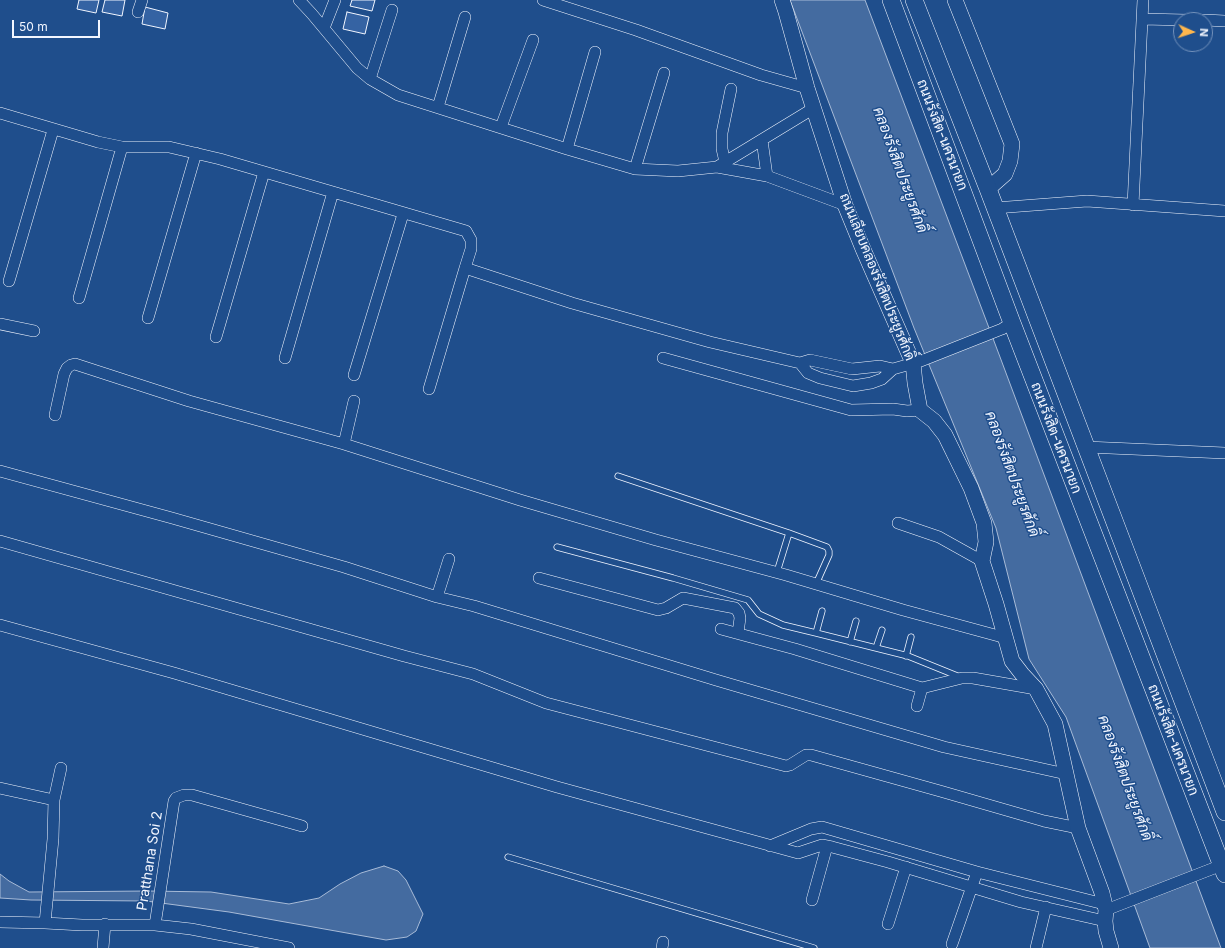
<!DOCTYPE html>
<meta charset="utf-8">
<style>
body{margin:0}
#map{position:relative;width:1225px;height:948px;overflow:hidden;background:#1f4e8c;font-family:Inter,sans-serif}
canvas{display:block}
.north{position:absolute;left:1173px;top:12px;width:40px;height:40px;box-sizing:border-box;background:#1f4e8c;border:1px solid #7391ba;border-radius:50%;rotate:93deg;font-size:11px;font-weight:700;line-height:16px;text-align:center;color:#f2f6ff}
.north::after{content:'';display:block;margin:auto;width:14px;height:18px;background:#ffb74d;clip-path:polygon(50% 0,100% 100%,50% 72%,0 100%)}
.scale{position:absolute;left:12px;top:20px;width:88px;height:18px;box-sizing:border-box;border:2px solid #f2f6ff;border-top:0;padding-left:5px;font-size:12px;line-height:14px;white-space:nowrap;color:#f2f6ff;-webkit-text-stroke:3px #1f4e8c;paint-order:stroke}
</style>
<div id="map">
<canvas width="1225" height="948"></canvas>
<div class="north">N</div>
<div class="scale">50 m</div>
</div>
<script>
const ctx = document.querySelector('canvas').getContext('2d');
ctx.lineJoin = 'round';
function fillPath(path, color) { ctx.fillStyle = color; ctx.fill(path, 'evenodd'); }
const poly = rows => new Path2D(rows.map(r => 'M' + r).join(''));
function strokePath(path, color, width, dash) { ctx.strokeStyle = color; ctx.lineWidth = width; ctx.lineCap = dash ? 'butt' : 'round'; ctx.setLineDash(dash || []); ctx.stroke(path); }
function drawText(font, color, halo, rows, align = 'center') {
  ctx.font = font + ' Inter,Sarabun,sans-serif'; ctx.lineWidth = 3; ctx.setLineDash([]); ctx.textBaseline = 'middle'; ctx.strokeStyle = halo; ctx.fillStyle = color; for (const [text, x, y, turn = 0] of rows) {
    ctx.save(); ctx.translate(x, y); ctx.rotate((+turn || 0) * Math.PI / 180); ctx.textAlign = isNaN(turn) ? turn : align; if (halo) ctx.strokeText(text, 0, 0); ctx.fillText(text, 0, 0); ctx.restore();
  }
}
const water = poly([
 [790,0,865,0,1000,357,1221,948,1150,948,1066,717,1029,659,996,528,914,328,790,0],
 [384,866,398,871,406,880,423,914,416,931,407,937,386,940,229,912,146,901,31,900,0,898,0,874,9,881,29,892,148,891,211,892,289,904,319,898,340,884,361,873,384,866]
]);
fillPath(water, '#446ba0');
strokePath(water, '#a8bbd7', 1);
const building = poly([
 [79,0,99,0,96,13,77,9,79,0],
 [105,0,125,0,122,16,102,12,105,0],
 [352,0,375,0,372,11,350,6,352,0],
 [145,7,168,13,165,29,142,24,145,7],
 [347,12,369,17,365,34,343,29,347,12]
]);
fillPath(building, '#3563a3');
strokePath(building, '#f2f6ff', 1);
const lane = poly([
 [618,476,789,533],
 [557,547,673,578,748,600,759,614,783,625,816,633],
 [777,572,789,533,827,547,829,551,829,555,816,584],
 [822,611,816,633,908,656,960,677],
 [850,642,856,621],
 [876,648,882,630],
 [906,656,911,637],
 [508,857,814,948]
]);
const street = poly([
 [299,0,312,14,357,68,370,79,398,95,567,149,635,169,678,171,717,167,767,176,845,205],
 [543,0,636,30,761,75,807,88],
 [138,12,142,0],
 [1142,19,1186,20],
 [1205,20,1225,21],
 [324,28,335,0],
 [370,79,392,10],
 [438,107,465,17],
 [0,113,98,142,122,147,169,147,220,159,466,231,471,240,471,249,465,268,572,303,710,342,800,363,810,360,852,369,880,366,893,369,921,361,1002,329,1012,323],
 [501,127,533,40],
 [762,140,767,176],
 [567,149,595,52],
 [725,162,722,149,722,133,731,89],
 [717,167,814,108],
 [635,169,664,73],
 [1133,205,1143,0],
 [995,208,1087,201,1225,211],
 [9,281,53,130],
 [79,298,122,147],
 [148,318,196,153],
 [0,324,34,331],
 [216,337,264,172],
 [285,358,333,192],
 [663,358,851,410,893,409,907,411,920,410],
 [800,363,808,373,820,378,853,386,871,383,882,379,893,369],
 [354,375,403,214],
 [429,389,465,268],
 [55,415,64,374,67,368,71,365,75,364,189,401,344,444,520,500,656,540,786,575,903,610,1006,638],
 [344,444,354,401],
 [1086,447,1225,453],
 [0,471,172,518,344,567,437,597,474,606,716,680,944,747,1066,774],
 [898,523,939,537,982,561],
 [0,541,404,656,473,674,546,703,786,766,790,765,806,755,811,755,940,791,1044,821,1078,828],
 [539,578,658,610,666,608,683,598,735,608,739,613,740,618,738,633],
 [437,597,449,559],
 [0,625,174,673,557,787,798,853,822,845,832,847,888,862,1021,902,1105,921],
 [721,629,795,649,922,688,962,678,973,678,1036,689],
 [917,706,922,688],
 [0,788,54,800,53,839,45,923],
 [54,800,61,768],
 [770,846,811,829,822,827,977,872,1104,904],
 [812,900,827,846],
 [1106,910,1222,865],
 [0,922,45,923,82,925,155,925,191,929,289,948],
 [888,924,906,867],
 [155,925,174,801,176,798,184,795,192,795,302,826],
 [952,944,977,872],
 [103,948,105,924],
 [662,948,663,942],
 [1036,948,1046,907]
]);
const secondary = poly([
 [782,0,786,12,807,88,845,205,863,249,913,363,915,383,920,410,934,421,945,435,971,488,984,523,986,542,982,561,996,604,1012,661,1022,674,1036,689,1055,724,1078,828,1102,893,1106,910,1105,921,1106,931,1111,948],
 [955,0,1012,144,1010,161,1005,174,988,189]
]);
const primary = poly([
 [891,0,1012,323,1225,874],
 [914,0,988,189,1225,812]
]);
strokePath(lane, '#f2f6ff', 7);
strokePath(street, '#f2f6ff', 12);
strokePath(secondary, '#f2f6ff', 16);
strokePath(primary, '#f2f6ff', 18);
strokePath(lane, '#1f4e8c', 5.5);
strokePath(street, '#1f4e8c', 11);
strokePath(secondary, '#1f4e8c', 15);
strokePath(primary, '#1f4e8c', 17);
drawText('14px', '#f2f6ff', '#1f4e8c', [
 ["ถนนรังสิต-นครนายก",942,135,69],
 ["ถนนเลียบคลองรังสิตประยูรศักดิ์",877,277,68],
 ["ถนนรังสิต-นครนายก",1056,438,69],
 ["ถนนรังสิต-นครนายก",1173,740,69],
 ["Pratthana Soi 2",150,861,-81]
]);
drawText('italic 15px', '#f2f6ff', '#1f4e8c', [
 ["คลองรังสิตประยูรศักดิ์",900,170,70],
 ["คลองรังสิตประยูรศักดิ์",1012,474,70],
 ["คลองรังสิตประยูรศักดิ์",1125,778,70]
]);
</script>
